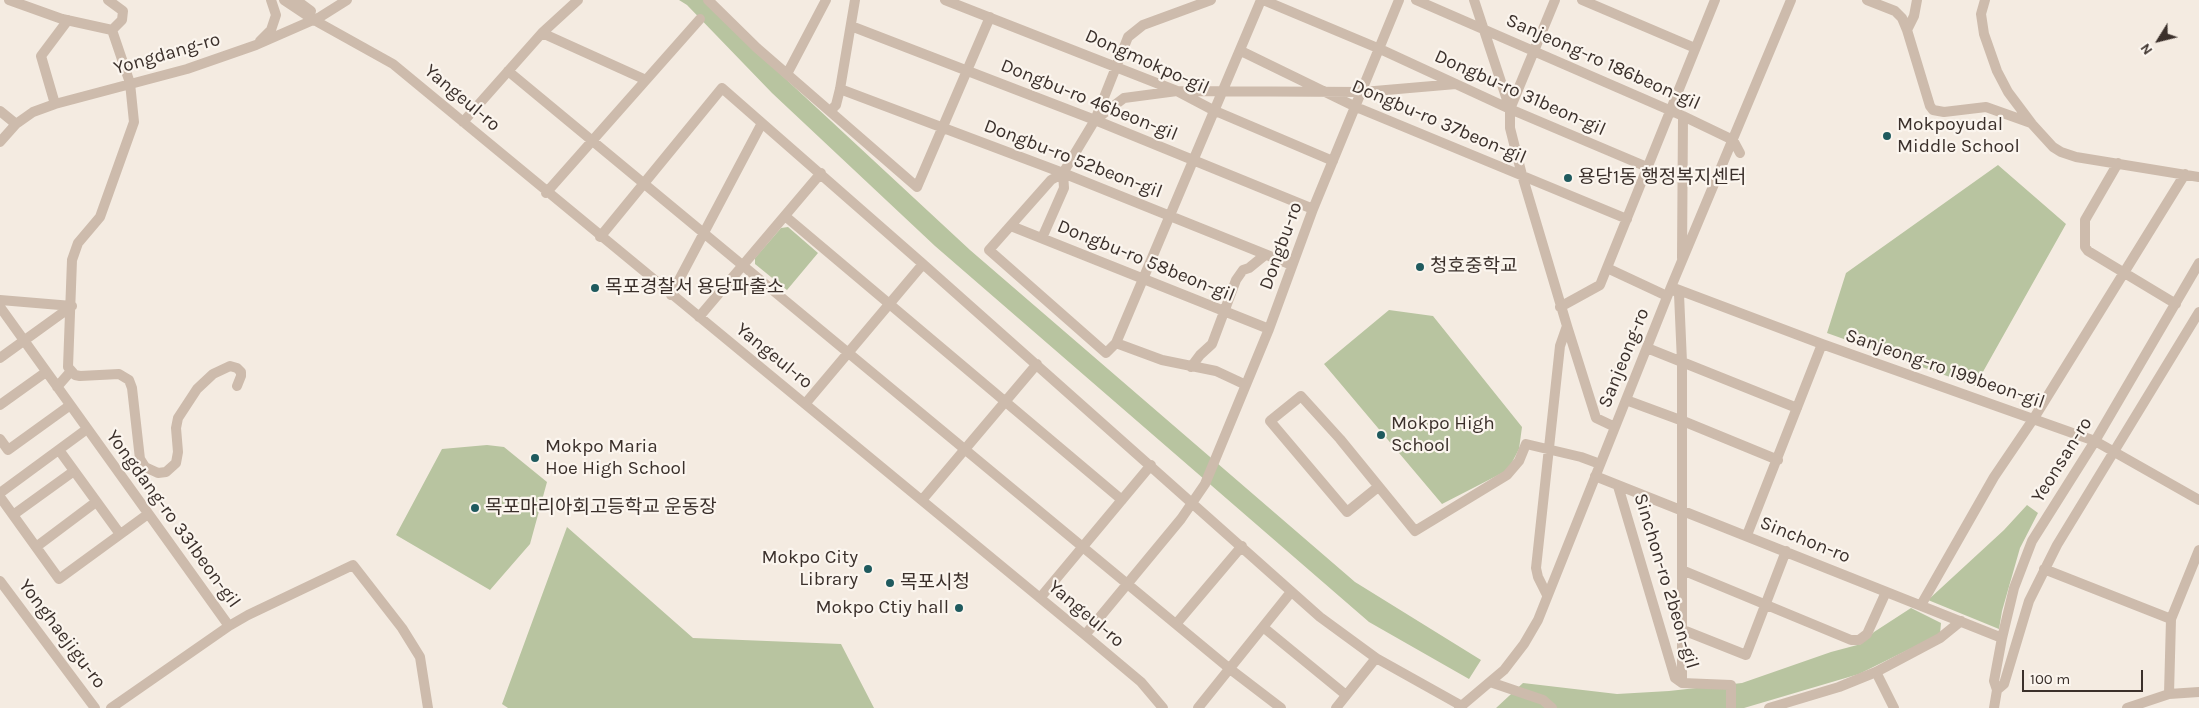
<!DOCTYPE html>
<meta charset="utf-8">
<style>
body{margin:0}
#map{position:relative;width:2199px;height:708px;overflow:hidden;background:#f4ebe1;font-family:Karla,sans-serif}
canvas{display:block}
.north{position:absolute;left:2134px;top:15px;width:50px;height:50px;-webkit-text-stroke:4px #fbf5ee;paint-order:stroke;rotate:234deg;font-size:14px;font-weight:700;line-height:20px;text-align:center;color:#3b302b}
.north::after{content:'';display:block;margin:auto;width:18px;height:22px;background:#3b302b;clip-path:polygon(50% 0,100% 100%,50% 72%,0 100%)}
.scale{position:absolute;left:2022px;top:670px;width:121px;height:22px;box-sizing:border-box;border:2px solid #3b302b;border-top:0;padding-left:6px;font-size:15px;line-height:18px;white-space:nowrap;color:#3b302b;-webkit-text-stroke:4px #fbf5ee;paint-order:stroke}
</style>
<div id="map">
<canvas width="2199" height="708"></canvas>
<div class="north">N</div>
<div class="scale">100 m</div>
</div>
<script>
const ctx = document.querySelector('canvas').getContext('2d');
ctx.lineJoin = 'round';
function fillPath(path, color) { ctx.fillStyle = color; ctx.fill(path, 'evenodd'); }
const poly = rows => new Path2D(rows.map(r => 'M' + r).join(''));
function strokePath(path, color, width, dash) { ctx.strokeStyle = color; ctx.lineWidth = width; ctx.lineCap = dash ? 'butt' : 'round'; ctx.setLineDash(dash || []); ctx.stroke(path); }
function drawText(font, color, halo, rows, align = 'center') {
  ctx.font = font + ' Karla,"Noto Sans KR",sans-serif'; ctx.lineWidth = 4.5; ctx.setLineDash([]); ctx.textBaseline = 'middle'; ctx.strokeStyle = halo; ctx.fillStyle = color; for (const [text, x, y, turn = 0] of rows) {
    ctx.save(); ctx.translate(x, y); ctx.rotate((+turn || 0) * Math.PI / 180); ctx.textAlign = isNaN(turn) ? turn : align; if (halo) ctx.strokeText(text, 0, 0); ctx.fillText(text, 0, 0); ctx.restore();
  }
}
fillPath(poly([
 [679,0,705,0,734,31,970,250,1355,582,1481,660,1469,679,1369,622,935,246,772,93,687,5],
 [1998,165,2066,224,1975,386,1827,333,1846,273],
 [788,227,818,253,787,290,755,264,755,258,781,228],
 [1389,310,1433,316,1522,427,1519,449,1508,470,1442,504,1324,364],
 [487,445,504,447,547,482,530,544,490,590,396,535,442,449],
 [2027,505,2038,513,2020,548,2002,611,1999,629,1928,600,2004,530],
 [567,527,693,638,841,644,874,708,508,708,502,704],
 [1911,608,1941,623,1940,634,1859,674,1744,708,1496,708,1523,683,1617,694,1669,691,1742,683,1831,652,1861,644,1874,632]
]), '#b8c4a0');
strokePath(poly([
 [9,0,62,19,112,30],
 [108,0,123,11,122,20,112,30,130,83,134,122,100,217,78,243,72,260,68,367,75,375,80,376,119,374,129,380,132,388,140,459,145,467,158,473,166,472,176,463,178,452,176,428,178,418,197,389,213,374,230,366,237,368,241,372,241,376,237,386],
 [284,0,314,20,393,64,1085,635,1141,682,1163,708],
 [296,0,311,11],
 [708,0,757,48,917,187,990,17],
 [945,0,1177,91,1213,110,1333,161],
 [1263,0,1380,49,1510,109,1647,167],
 [1416,0,1683,116,1733,140,1740,153],
 [1474,0,1510,109,1510,128,1522,175,1567,326,1560,346,1536,568,1538,577,1547,595],
 [1582,0,1695,48],
 [1867,0,1895,11,1902,18,1907,30,1930,106,1933,110,1944,112,1986,107,2031,123],
 [1985,0,1981,14,1984,34,1997,71,2008,92,2032,124,2053,147,2061,152,2076,157,2199,177],
 [851,26,1095,120,1313,209],
 [1907,30,1914,16,1917,0],
 [542,33,646,80],
 [260,41,271,30,276,15,271,0],
 [1241,51,1356,107,1627,219],
 [508,71,1230,669,1281,708],
 [787,74,826,0],
 [840,89,1063,173,1292,265],
 [55,104,41,56,68,20],
 [1510,109,1555,0],
 [0,111,16,124],
 [830,111,836,105,840,89,855,0],
 [1095,120,1124,98,1177,91,1363,92,1456,84],
 [463,122,542,33,578,0],
 [0,142,16,124,33,112,55,104,187,69,256,45,320,17,347,0],
 [2118,163,2085,220,2085,247,2088,251,2176,304],
 [1063,173,1051,180,989,250,1106,353,1116,343,1261,0],
 [546,193,700,19],
 [785,216,1122,500],
 [1011,226,1269,329],
 [600,237,722,88,923,264,1320,617,1376,658,1462,706],
 [1042,238,1064,188,1063,173,1095,120,1128,37,1143,25,1211,0],
 [1682,258,1683,116],
 [1607,268,1667,296],
 [1671,287,1822,344,2095,441,2199,500],
 [1672,288,1679,294,1682,362,1682,683],
 [671,295,762,123],
 [0,300,72,306],
 [0,307,229,626],
 [1560,307,1600,285,1715,0],
 [699,317,821,173],
 [1567,326,1596,418,1615,427],
 [1116,343,1162,360,1216,371,1246,385],
 [1647,348,1797,408],
 [0,358,72,306],
 [1191,367,1200,355,1212,344,1236,280,1243,270,1249,268,1265,255],
 [57,387,71,371],
 [1626,400,1683,421,1778,460],
 [805,404,923,264],
 [0,405,46,372],
 [0,439,8,450,69,406],
 [59,450,120,534],
 [1595,476,2002,638],
 [1618,486,1675,678,1682,683,1731,685,1731,708],
 [1378,487,1347,512,1270,421,1301,396,1340,439,1415,531,1507,475,1519,461,1526,444,1581,457,1600,464],
 [0,493,87,429],
 [0,497,59,579,148,514],
 [922,500,1037,364],
 [13,515,74,471],
 [1747,535,1822,344],
 [36,547,96,502],
 [2044,569,2171,619],
 [1682,570,1851,640,1859,640,1867,634,1886,592],
 [0,581,95,708],
 [1040,598,1151,465],
 [1921,605,1994,477,2034,418,2185,174],
 [1176,624,1242,546],
 [1263,627,1346,695],
 [1683,630,1746,655,1786,551],
 [1085,635,1181,519,1205,484,1269,329,1313,209,1399,0],
 [1876,672,1894,708],
 [1490,682,1543,700,1552,708],
 [1997,690,2004,684,2029,601,2057,545,2199,312],
 [2169,694,2171,619,2199,550],
 [111,708,229,626,248,615,353,565,402,628,420,657,428,708],
 [1198,708,1291,592],
 [1336,708,1376,658],
 [1459,708,1504,670,1524,644,1538,620,1671,287,1791,0],
 [1769,708,1839,687,1876,672,1940,638,1961,621],
 [1994,708,1997,690,1994,681,2002,638,2014,588,2032,541,2095,441,2199,263],
 [2127,708,2169,694,2199,692]
]), '#cdbbac', 10);
for (const [x, y, r, color] of [
 [1887,136,5,"#1f5a5e"],
 [1568,178,5,"#1f5a5e"],
 [1420,267,5,"#1f5a5e"],
 [595,288,5,"#1f5a5e"],
 [1381,435,5,"#1f5a5e"],
 [535,458,5,"#1f5a5e"],
 [475,508,5,"#1f5a5e"],
 [868,569,5,"#1f5a5e"],
 [890,583,5,"#1f5a5e"],
 [959,608,5,"#1f5a5e"]
]) { const dot = new Path2D(); dot.arc(x, y, r, 0, 2 * Math.PI); ctx.fillStyle = color; ctx.fill(dot); strokePath(dot, '#fbf5ee', 2); }
drawText('19px', '#3b302b', '#fbf5ee', [
 ["Yongdang-ro",167,54,-16],
 ["Dongmokpo-gil",1147,62,24],
 ["Sanjeong-ro 186beon-gil",1603,62,24],
 ["Dongbu-ro 31beon-gil",1520,93,24],
 ["Yangeul-ro",462,98,40],
 ["Dongbu-ro 46beon-gil",1089,100,22],
 ["Dongbu-ro 37beon-gil",1439,122,23],
 ["Dongbu-ro 52beon-gil",1073,159,21],
 ["Dongbu-ro",1281,246,-70],
 ["Dongbu-ro 58beon-gil",1146,261,22],
 ["Yangeul-ro",774,356,39],
 ["Sanjeong-ro",1624,358,-68],
 ["Sanjeong-ro 199beon-gil",1945,369,19],
 ["Yeonsan-ro",2062,460,-58],
 ["Yongdang-ro 331beon-gil",173,519,54],
 ["Sinchon-ro",1805,540,22],
 ["Sinchon-ro 2beon-gil",1666,581,73],
 ["Yangeul-ro",1086,614,40],
 ["Yonghaejigu-ro",62,634,53]
]);
drawText('19px', '#3b302b', '#fbf5ee', [
 ["Mokpoyudal",1897,125],
 ["Middle School",1897,147],
 ["용당1동 행정복지센터",1578,178],
 ["청호중학교",1430,267],
 ["목포경찰서 용당파출소",605,288],
 ["Mokpo High",1391,424],
 ["School",1391,446],
 ["Mokpo Maria",545,447],
 ["Hoe High School",545,469],
 ["목포마리아회고등학교 운동장",485,508],
 ["Mokpo City",858,558,"right"],
 ["Library",858,580,"right"],
 ["목포시청",900,583],
 ["Mokpo Ctiy hall",949,608,"right"]
], 'left');
</script>
